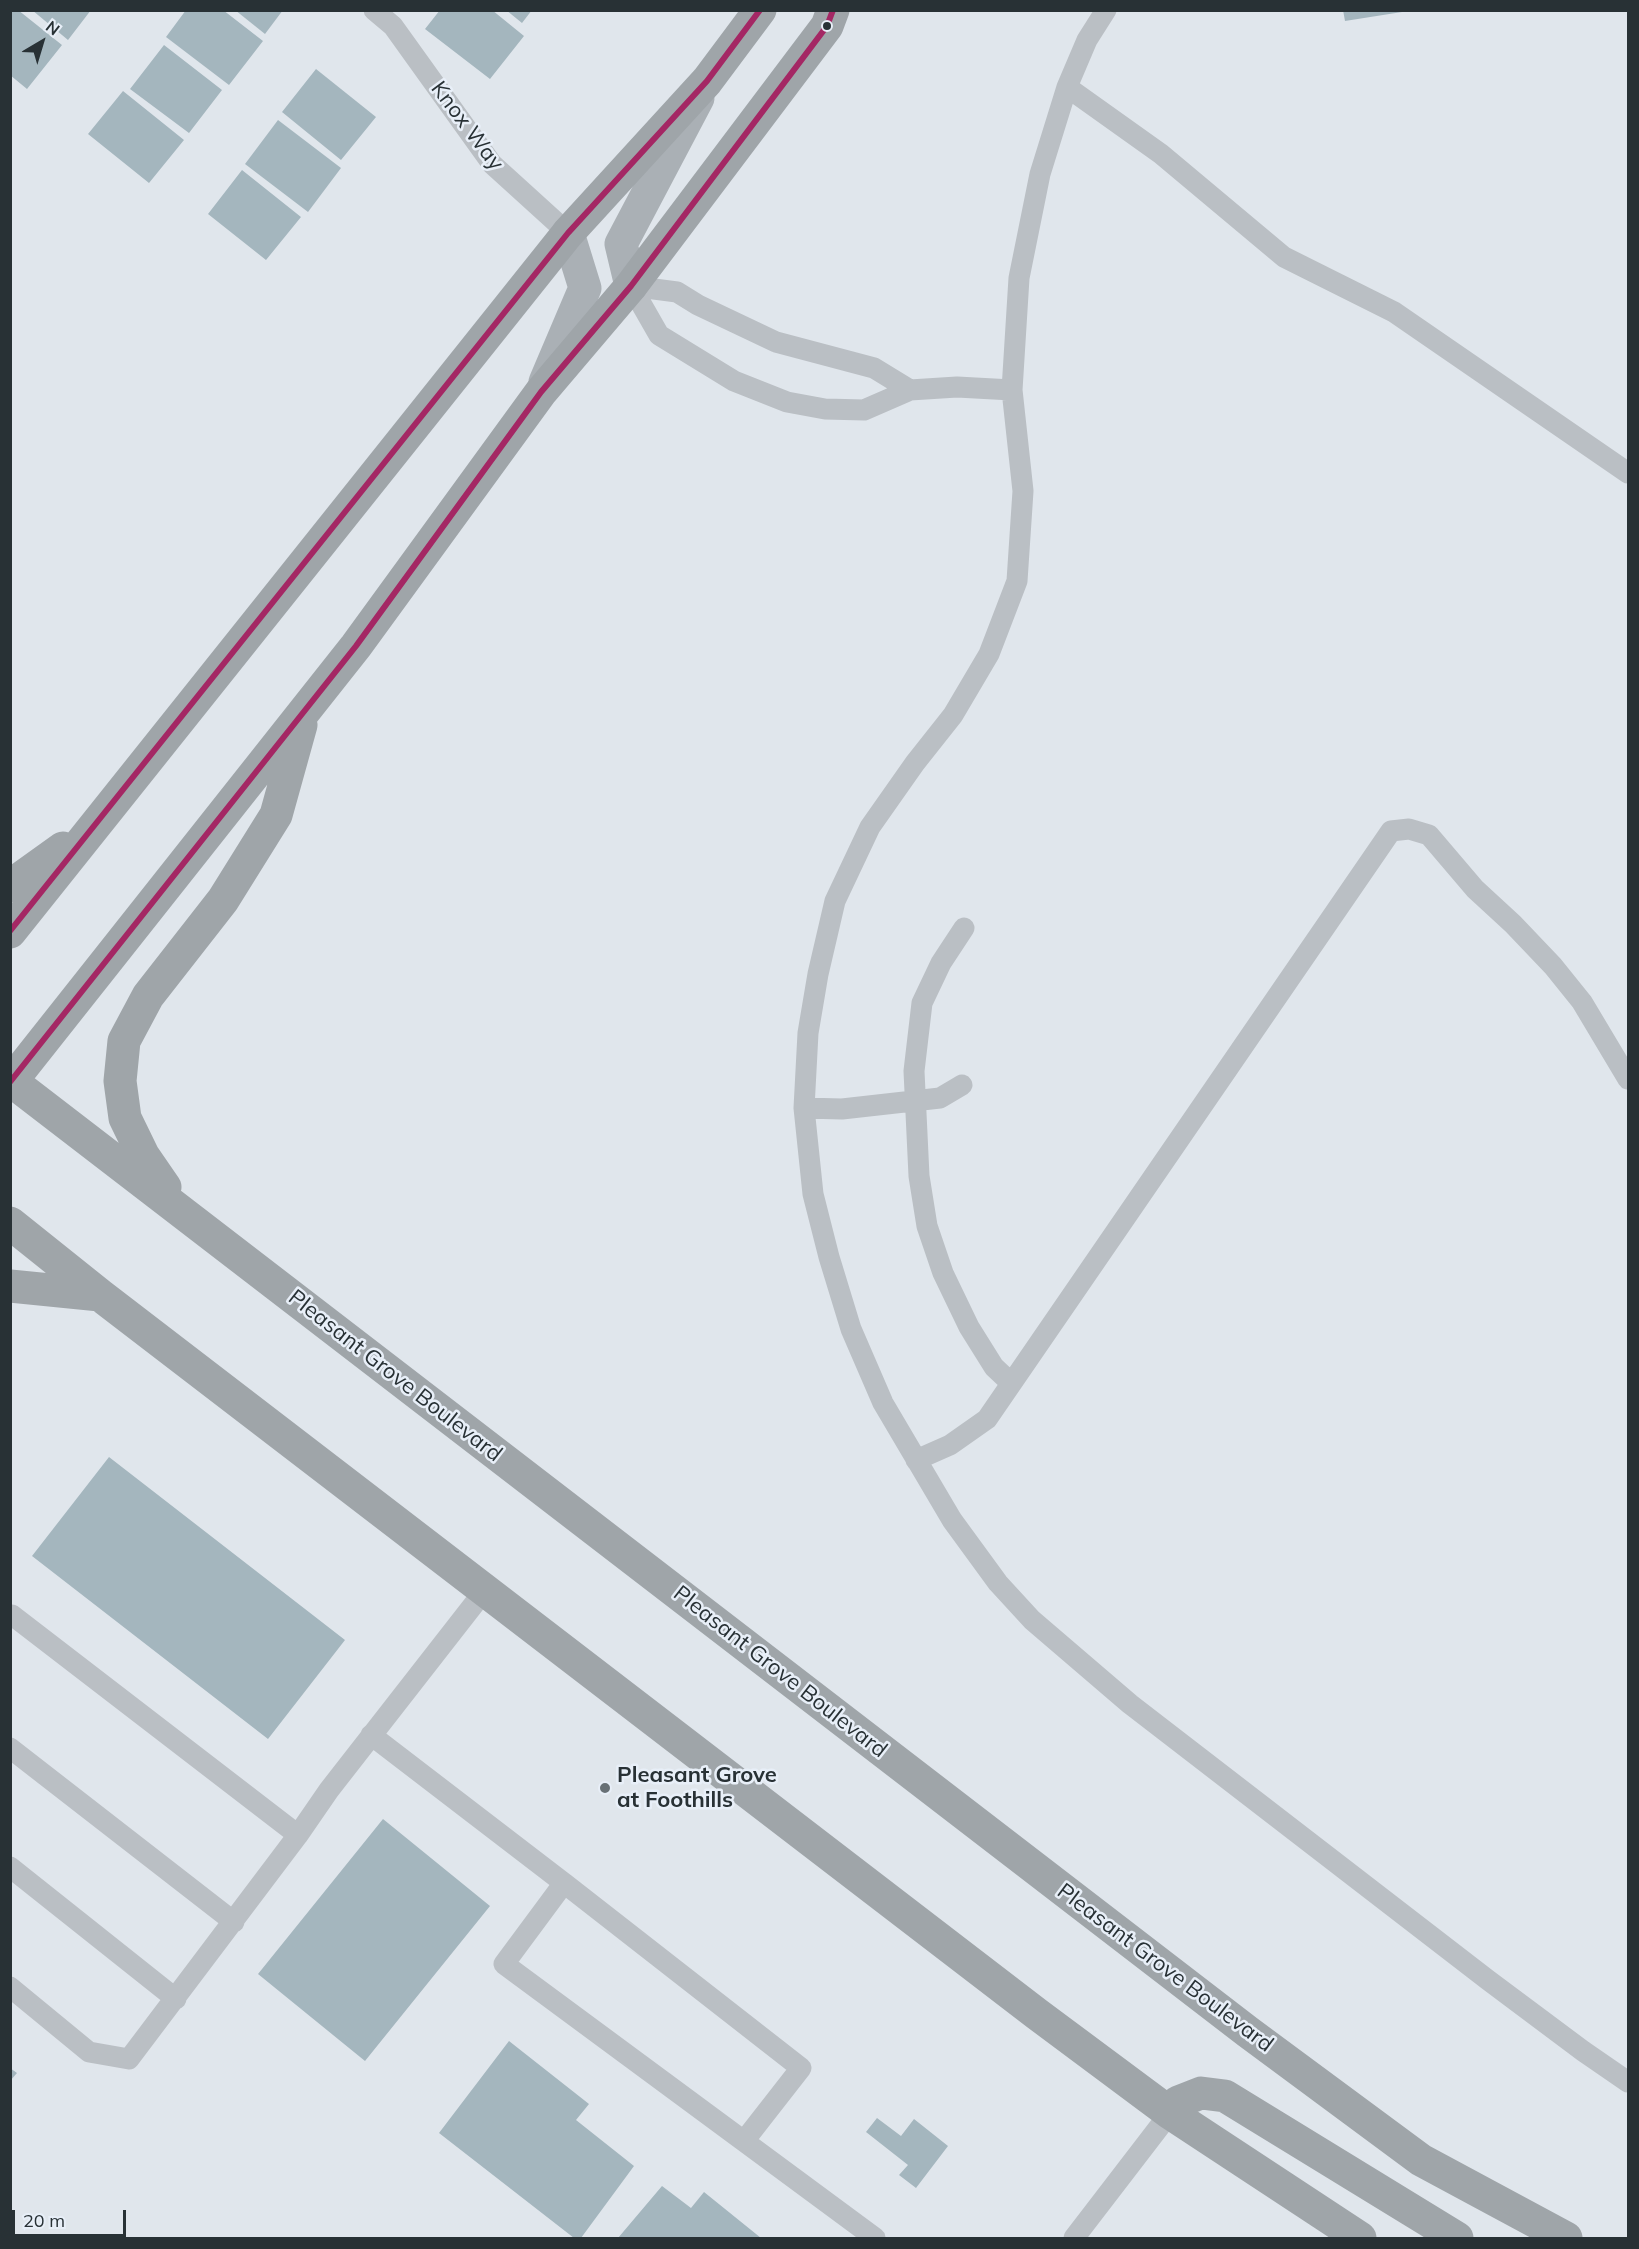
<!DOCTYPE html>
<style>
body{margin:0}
#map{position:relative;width:1639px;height:2249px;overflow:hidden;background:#e0e6ec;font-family:Mulish,sans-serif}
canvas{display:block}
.frame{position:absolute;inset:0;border:12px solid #283135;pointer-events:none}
.north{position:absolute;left:12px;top:12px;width:60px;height:60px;-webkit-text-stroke:4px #e8eff8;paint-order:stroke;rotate:38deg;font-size:16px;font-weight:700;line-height:24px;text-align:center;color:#283135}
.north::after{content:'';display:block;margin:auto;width:21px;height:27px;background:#283135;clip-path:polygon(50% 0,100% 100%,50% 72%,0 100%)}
.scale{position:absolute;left:12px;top:2210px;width:114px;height:27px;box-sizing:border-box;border:3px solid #283135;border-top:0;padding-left:8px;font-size:18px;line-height:21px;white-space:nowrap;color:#283135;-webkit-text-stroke:4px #e8eff8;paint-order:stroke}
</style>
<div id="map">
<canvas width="1639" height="2249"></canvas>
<div class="frame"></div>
<div class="north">N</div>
<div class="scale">20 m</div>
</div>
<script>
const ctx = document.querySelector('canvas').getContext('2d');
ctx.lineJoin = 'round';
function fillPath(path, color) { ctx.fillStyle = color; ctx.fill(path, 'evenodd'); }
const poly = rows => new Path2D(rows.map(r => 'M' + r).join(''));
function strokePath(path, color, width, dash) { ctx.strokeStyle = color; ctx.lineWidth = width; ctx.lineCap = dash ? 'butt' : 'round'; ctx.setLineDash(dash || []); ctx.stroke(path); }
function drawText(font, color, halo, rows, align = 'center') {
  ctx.font = font + ' Mulish,sans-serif'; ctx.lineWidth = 5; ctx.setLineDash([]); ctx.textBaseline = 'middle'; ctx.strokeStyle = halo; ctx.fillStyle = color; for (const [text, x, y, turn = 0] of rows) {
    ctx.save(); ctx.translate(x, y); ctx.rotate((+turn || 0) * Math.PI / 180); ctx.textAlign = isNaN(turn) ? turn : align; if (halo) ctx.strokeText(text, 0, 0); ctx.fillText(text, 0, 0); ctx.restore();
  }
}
fillPath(poly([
 [10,10,18,10,62,45,27,89,10,75],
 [32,10,91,10,68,40],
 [186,10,223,10,263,41,229,85,166,37],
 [235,10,283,10,265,34],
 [440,10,492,10,524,36,490,79,425,29],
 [506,10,532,10,522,23],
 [1343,10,1402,10,1402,12,1345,21],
 [164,45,222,90,189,133,130,89],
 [316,69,376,117,341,160,282,112],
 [123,91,184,140,149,183,88,134],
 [278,120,341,168,308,212,245,164],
 [242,170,301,217,266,260,208,214],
 [109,1457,345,1640,268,1739,32,1556],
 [383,1819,490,1906,365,2061,258,1974],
 [509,2041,589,2104,576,2120,634,2166,581,2238,574,2238,439,2133],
 [10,2068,17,2073,10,2081],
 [877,2118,901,2136,914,2119,948,2146,916,2188,899,2175,908,2165,866,2132],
 [662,2186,691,2208,704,2192,761,2238,618,2238]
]), '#a4b6be');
strokePath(poly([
 [374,10,393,26,492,164,568,233],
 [1106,10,1087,40,1067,87,1040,174,1019,278,1012,390,1023,491,1017,581,989,654,953,715,915,763,870,827,835,901,818,974,808,1033,804,1108,813,1194,829,1257,851,1329,883,1403,952,1520,998,1583,1032,1620,1130,1704,1488,1980,1583,2051,1628,2082],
 [1067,87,1161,154,1284,257,1394,312,1628,473],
 [631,286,659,335,734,381,787,402,825,409,864,410,910,390,957,387,1012,390],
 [631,286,677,292,698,305,776,342,874,368,910,390],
 [964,928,941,963,922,1003,914,1071,919,1176,927,1226,943,1273,969,1327,994,1367,1011,1383],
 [804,1108,842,1109,940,1098,962,1085],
 [916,1460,950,1445,987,1419,1391,831,1409,829,1429,835,1475,889,1513,924,1553,966,1582,1002,1628,1079],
 [10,1618,12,1615,298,1835],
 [371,1735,564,1883,504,1964,875,2238],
 [10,1748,234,1922],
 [10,1867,176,1999],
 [564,1883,801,2068,744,2141],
 [10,1987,89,2052,129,2059,298,1835,329,1790,485,1590],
 [1074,2238,1170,2113]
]), '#babfc4', 21);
strokePath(poly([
 [631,286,621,244,698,98],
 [545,382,585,288,568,233]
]), '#aab0b5', 33);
strokePath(poly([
 [10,886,63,848],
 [10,932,568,233,707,81,760,10],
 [10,1080,1248,2032,1421,2160,1566,2238],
 [10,1083,356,646,541,392,631,286,827,26,833,10],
 [165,1187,143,1155,125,1118,120,1081,124,1041,148,996,223,900,276,815,301,725],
 [10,1223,100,1295,1037,2014,1170,2113,1360,2238],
 [10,1286,100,1295],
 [1170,2113,1178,2102,1201,2093,1225,2096,1457,2238]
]), '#9fa5a9', 33);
strokePath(poly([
 [10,931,568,233,707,81,760,10],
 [10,1082,356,646,541,392,631,286,827,26,833,10]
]), '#a42764', 6);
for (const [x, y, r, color] of [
 [827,26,5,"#283135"],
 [605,1788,6,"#687075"]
]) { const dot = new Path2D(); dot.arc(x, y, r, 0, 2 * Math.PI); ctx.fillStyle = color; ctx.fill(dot); strokePath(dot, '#e8eff8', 2); }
drawText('22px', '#283135', '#e8eff8', [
 ["Knox Way",467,126,53],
 ["Pleasant Grove Boulevard",395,1376,38],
 ["Pleasant Grove Boulevard",780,1672,38],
 ["Pleasant Grove Boulevard",1165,1968,37]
]);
drawText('bold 22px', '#283135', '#e8eff8', [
 ["Pleasant Grove",617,1775],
 ["at Foothills",617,1800]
], 'left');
</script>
